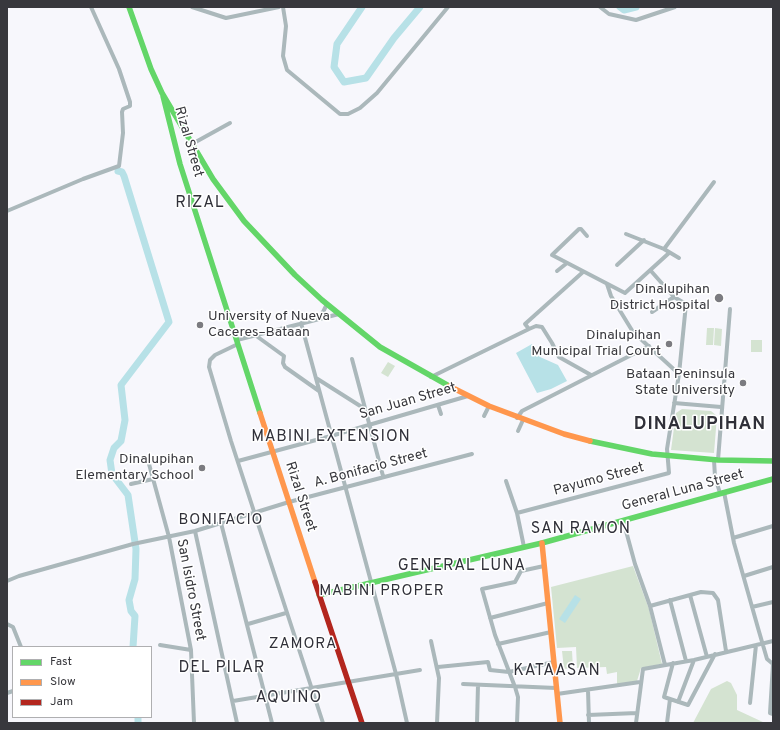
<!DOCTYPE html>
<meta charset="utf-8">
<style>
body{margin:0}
#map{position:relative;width:780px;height:730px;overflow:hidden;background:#f7f7fc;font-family:Overpass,sans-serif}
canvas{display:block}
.frame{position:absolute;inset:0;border:8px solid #38383d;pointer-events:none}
.legend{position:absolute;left:12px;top:646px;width:140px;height:72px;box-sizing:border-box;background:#fff;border:1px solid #afafb1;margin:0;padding:5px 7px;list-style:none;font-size:12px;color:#38383d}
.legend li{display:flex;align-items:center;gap:8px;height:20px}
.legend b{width:20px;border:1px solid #afafb1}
</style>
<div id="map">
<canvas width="780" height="730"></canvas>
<div class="frame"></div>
<ul class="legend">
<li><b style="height:5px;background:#63d668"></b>Fast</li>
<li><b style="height:5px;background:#ff974d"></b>Slow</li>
<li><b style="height:5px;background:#b3261e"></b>Jam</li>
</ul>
</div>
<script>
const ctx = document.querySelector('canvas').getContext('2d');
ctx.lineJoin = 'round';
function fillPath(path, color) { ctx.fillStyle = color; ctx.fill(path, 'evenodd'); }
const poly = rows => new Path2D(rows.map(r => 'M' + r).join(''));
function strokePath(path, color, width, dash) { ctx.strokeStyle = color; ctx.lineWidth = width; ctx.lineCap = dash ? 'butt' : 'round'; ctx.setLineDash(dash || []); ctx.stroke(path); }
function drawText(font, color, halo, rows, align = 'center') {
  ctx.font = font + ' Overpass,sans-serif'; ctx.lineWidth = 3; ctx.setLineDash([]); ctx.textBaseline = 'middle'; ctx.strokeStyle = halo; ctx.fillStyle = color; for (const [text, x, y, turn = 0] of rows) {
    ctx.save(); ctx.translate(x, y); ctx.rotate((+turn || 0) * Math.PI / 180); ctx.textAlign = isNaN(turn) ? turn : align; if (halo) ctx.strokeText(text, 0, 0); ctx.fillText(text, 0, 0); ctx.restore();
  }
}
fillPath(poly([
 [707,328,714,328,713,345,706,345],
 [715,328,722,329,721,346,714,345],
 [751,340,762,340,762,352,751,352],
 [388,362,395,366,388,377,381,373],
 [682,409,711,411,717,416,714,453,671,450,676,413],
 [633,566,649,609,662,664,641,668,637,681,617,684,617,672,607,674,606,667,577,668,576,647,557,648,551,587],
 [562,651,572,651,573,668,564,669],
 [727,681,731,683,737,695,737,710,765,723,693,723,711,689]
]), '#d4e3d1');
fillPath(poly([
 [532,344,540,357,558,365,567,381,551,389,537,393,516,353],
 [575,595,581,599,565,623,559,619]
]), '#b7e1e7');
strokePath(poly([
 [362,7,337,44,334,67,344,82,366,78,394,38,420,7],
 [620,7,624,10,636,7],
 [118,171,122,172,124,176,169,322,121,385,125,420,121,441,114,448,110,460,112,474,128,495,136,549,135,579,129,600,131,611,135,616,133,647],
 [138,723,138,717]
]), '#b7e1e7', 7);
strokePath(poly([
 [192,7,226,18,279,7],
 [283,7,286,26,283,56,287,70,340,114,348,114,360,108,377,93,448,7],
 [600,7,609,14,636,20,675,7],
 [192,144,230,123],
 [7,211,83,179,119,166,123,133,122,112,123,109,130,106,130,102,119,69,91,7],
 [626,234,664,249,679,258],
 [587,236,581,229,579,229,552,255,625,293,669,253],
 [664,249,714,182],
 [617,265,644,240],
 [557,271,567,263],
 [607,284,611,296,633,332,679,374],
 [652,312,674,297],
 [320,318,327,304],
 [301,323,396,674,407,723],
 [529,329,536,326,542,327,552,343,559,357,591,375],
 [255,335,284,356,283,363,285,367,319,391],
 [237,340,339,314],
 [238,344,215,355,210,360,209,367,231,441,323,723],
 [352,359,383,476],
 [431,377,529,329,525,324,583,272],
 [316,378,365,409],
 [674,403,721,407],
 [438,405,441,414],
 [484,416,489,406],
 [517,418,522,411,649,346],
 [518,431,523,420],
 [714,460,715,477,720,493],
 [718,460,730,309],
 [238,461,331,436,468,396],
 [149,464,169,537,191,650,194,723],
 [506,481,517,513,524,547],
 [131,484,153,479],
 [724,492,734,543,758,628,767,659,773,664,770,713,773,714],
 [517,513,669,473,667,449,679,374,686,304,674,297,651,271],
 [623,520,635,564,650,606,665,665],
 [221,523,272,723],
 [195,531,237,723],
 [733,538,773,526],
 [744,576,773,567],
 [7,581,19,576,133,544,195,531,289,502,472,454],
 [690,595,707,657],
 [670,600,686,661],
 [650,606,701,592,713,593,718,600,726,651],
 [752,607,773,602],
 [490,618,548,603],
 [7,624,13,627,21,647],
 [248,624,286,613],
 [431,641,439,678,437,723],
 [498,644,551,632],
 [160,645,191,650],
 [673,663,664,697,688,705,715,654],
 [438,667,488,662,490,670,509,672,554,662],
 [463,684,556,688],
 [588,690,589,723],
 [7,693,13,691],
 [557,694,640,682],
 [233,701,420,670],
 [678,702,694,660],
 [750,703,756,645],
 [588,715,637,713],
 [477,723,478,685],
 [517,723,518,697,515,687,495,635,482,589,515,582,521,571,544,566],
 [636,723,643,669,694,660,773,641],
 [667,723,670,699]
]), '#abb8bb', 4);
strokePath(poly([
 [129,7,151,69,162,93,213,179,244,221,295,275,322,300,380,347,449,386],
 [163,96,180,164,260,413],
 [590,441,652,454,718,460,773,461],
 [319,595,542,543,773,479]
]), '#63d668', 5.5);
strokePath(poly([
 [449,386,489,406,564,434,590,441],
 [260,413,315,582],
 [542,543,560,723]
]), '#ff974d', 5.5);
strokePath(poly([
 [315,582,362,723]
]), '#b3261e', 5.5);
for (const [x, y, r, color] of [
 [719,298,5,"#7b7b80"],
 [200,325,4,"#7b7b80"],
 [669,344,4,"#7b7b80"],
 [743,383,4,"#7b7b80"],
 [202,468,4,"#7b7b80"]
]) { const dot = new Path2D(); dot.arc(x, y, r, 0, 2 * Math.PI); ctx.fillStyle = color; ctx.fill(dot); strokePath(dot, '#fff', 1.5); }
drawText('14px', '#38383d', '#fff', [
 ["Rizal Street",188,142,74],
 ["San Juan Street",408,402,-16],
 ["A. Bonifacio Street",371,469,-15],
 ["Payumo Street",599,480,-15],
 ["General Luna Street",683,491,-15],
 ["Rizal Street",300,497,72],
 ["San Isidro Street",190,590,79]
]);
drawText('14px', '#38383d', '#fff', [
 ["Dinalupihan",710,290],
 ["District Hospital",710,306],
 ["University of Nueva",208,317,"left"],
 ["Caceres–Bataan",208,333,"left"],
 ["Dinalupihan",661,336],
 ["Municipal Trial Court",661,352],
 ["Bataan Peninsula",735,375],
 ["State University",735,391],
 ["Dinalupihan",194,460],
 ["Elementary School",194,476]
], 'right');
ctx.letterSpacing = '1px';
drawText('15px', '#303039', '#fff', [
 ["BONIFACIO",221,521],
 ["MABINI PROPER",382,592],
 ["ZAMORA",303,645]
]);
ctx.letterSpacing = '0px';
ctx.letterSpacing = '1px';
drawText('16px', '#303039', '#fff', [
 ["RIZAL",200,204],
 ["MABINI EXTENSION",331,438],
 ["SAN RAMON",581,530],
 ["GENERAL LUNA",462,567],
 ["DEL PILAR",222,669],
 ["KATAASAN",557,672],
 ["AQUINO",289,699]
]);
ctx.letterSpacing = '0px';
ctx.letterSpacing = '1px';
drawText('bold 18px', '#303039', '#fff', [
 ["DINALUPIHAN",700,425]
]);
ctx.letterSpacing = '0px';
</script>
